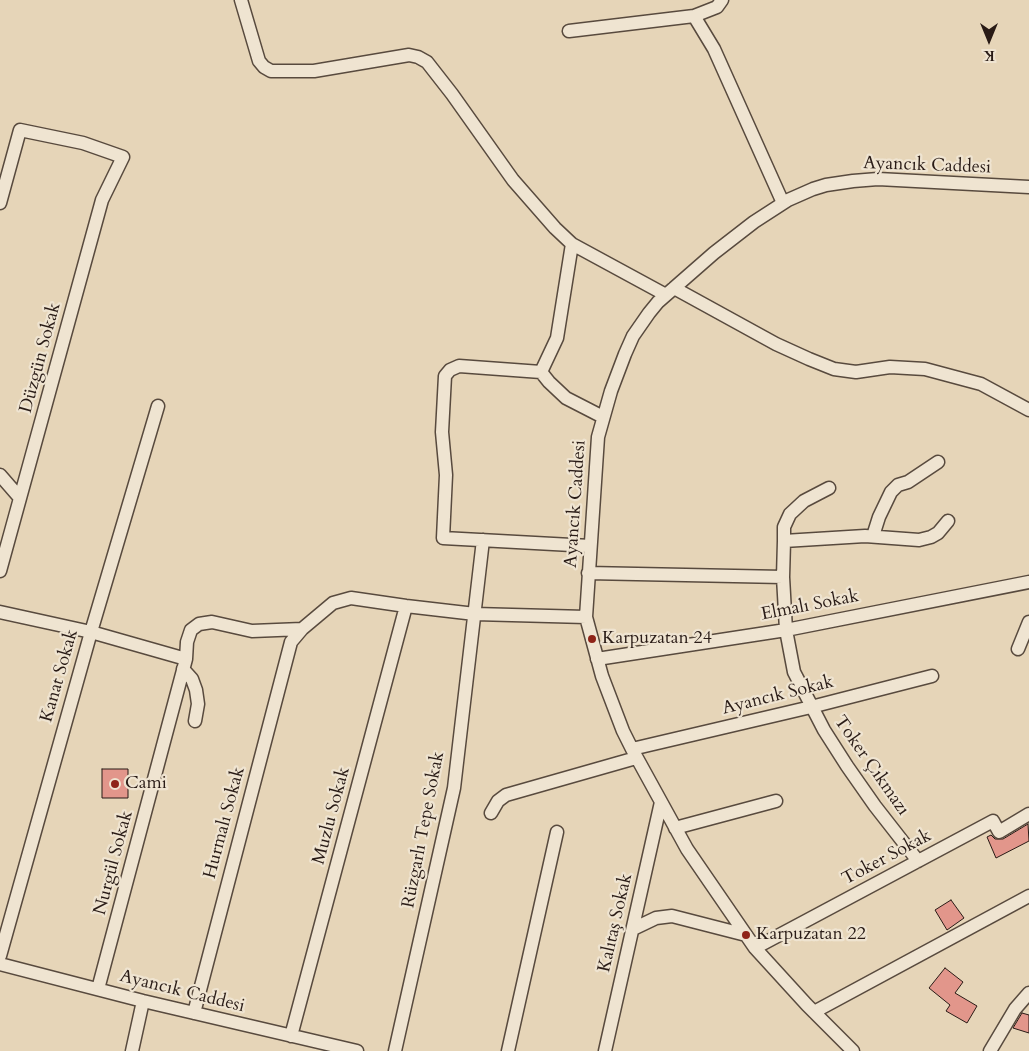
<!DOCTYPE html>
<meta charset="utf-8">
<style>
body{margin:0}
#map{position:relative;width:1029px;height:1051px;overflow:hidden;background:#e6d5b8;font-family:Cardo,serif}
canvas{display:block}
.north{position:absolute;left:964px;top:15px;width:50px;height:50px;-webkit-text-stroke:4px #efe4d1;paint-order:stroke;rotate:180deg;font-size:14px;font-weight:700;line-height:20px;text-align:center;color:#291b16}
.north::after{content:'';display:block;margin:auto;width:18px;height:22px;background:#291b16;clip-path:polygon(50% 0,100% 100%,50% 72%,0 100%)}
</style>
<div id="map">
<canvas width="1029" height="1051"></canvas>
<div class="north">K</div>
</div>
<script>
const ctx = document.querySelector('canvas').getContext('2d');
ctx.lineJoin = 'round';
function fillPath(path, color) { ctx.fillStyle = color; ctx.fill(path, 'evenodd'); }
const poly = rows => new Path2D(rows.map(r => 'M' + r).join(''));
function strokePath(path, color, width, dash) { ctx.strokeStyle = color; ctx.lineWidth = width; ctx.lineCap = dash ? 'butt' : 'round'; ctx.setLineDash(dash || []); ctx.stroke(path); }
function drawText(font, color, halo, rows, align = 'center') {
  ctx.font = font + ' Cardo,serif'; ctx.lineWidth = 4.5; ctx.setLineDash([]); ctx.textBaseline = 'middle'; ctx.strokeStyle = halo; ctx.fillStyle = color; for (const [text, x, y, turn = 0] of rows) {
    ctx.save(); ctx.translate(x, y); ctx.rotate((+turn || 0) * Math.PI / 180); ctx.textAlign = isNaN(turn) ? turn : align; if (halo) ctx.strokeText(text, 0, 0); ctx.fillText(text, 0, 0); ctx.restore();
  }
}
const building = poly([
 [102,769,128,769,128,798,102,798,102,769],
 [1028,824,1029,841,996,858,987,837,991,835,995,839,1003,839,1028,824],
 [951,900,964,918,947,930,935,910,951,900],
 [945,968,963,982,955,993,977,1006,967,1023,946,1011,950,1005,929,988,945,968],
 [1022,1013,1029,1015,1029,1033,1013,1028,1022,1013]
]);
fillPath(building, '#e2968b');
strokePath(building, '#291b16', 1);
const minor = poly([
 [241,0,259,61,264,67,271,71,314,71,409,55,418,57,427,62,452,94,513,180,555,228,572,244,666,295],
 [694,16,714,49,783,203],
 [569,31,694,16,717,7,722,0],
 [0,203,20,130,83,143,123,157,102,200,0,571],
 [572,244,557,338,541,372,459,366,450,370,445,376,442,432,446,475,443,538,590,546],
 [674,288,776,344,809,359,834,369,856,372,890,367,925,369,981,384,1029,410],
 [541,372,549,382,566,398,603,417],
 [0,475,20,498],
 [873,536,879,517,891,492,898,485,908,482,938,462],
 [784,541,784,527,790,514,804,501,829,488],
 [588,573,783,577],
 [0,612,91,632,186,659],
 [1018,649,1029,622],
 [597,659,786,630,1029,582],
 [183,669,192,679,196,690,198,704,195,721],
 [632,749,811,707,932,676],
 [491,813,498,801,506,795,636,758],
 [675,828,776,801],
 [918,861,875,806,847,766,824,730,794,672,786,630,783,577,784,541,865,536,919,540,931,537,938,533,948,521],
 [633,929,656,918,672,916,746,935],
 [755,948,993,821,999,832,1029,814],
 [0,956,91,632,158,406],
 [0,964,143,1001,357,1051],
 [98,989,186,659,187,642,191,630,199,624,212,622,252,631,302,629],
 [814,1012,1029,896],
 [194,1013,291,642,302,629,333,603,351,598,406,606,475,614,586,617],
 [291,1036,406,606],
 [132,1051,143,1001],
 [395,1051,454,788,483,540],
 [508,1051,557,832],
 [605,1051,661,802],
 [853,1051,807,1005,755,948,687,849,632,749,623,731,602,676,586,617,598,437,611,391,625,354,633,336,649,313,658,302,714,253,754,222,788,200,813,189,826,185,853,181,878,179,1029,187],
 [990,1051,1015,1009,1029,993]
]);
strokePath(minor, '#584a3e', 15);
strokePath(minor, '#efe4d1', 12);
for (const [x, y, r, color] of [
 [592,639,5,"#8f2418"],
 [115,784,5,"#8f2418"],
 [746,935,5,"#8f2418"]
]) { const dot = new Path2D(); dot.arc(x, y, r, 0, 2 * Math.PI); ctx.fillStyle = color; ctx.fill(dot); strokePath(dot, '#efe4d1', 2); }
drawText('18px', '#291b16', '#efe4d1', [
 ["Ayancık Caddesi",927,166,2],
 ["Düzgün Sokak",41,358,-75],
 ["Ayancık Caddesi",576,504,-86],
 ["Elmalı Sokak",810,606,-11],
 ["Kanat Sokak",60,676,-74],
 ["Ayancık Sokak",778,696,-14],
 ["Toker Çıkmazı",871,766,55],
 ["Muzlu Sokak",332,816,-75],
 ["Hurmalı Sokak",225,823,-75],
 ["Rüzgarlı Tepe Sokak",424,830,-79],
 ["Toker Sokak",887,858,-28],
 ["Nurgül Sokak",114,863,-75],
 ["Kalıtaş Sokak",616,923,-77],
 ["Ayancık Caddesi",182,992,14]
]);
drawText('18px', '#291b16', '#efe4d1', [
 ["Karpuzatan 24",602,639],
 ["Cami",125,784],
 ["Karpuzatan 22",756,935]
], 'left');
</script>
